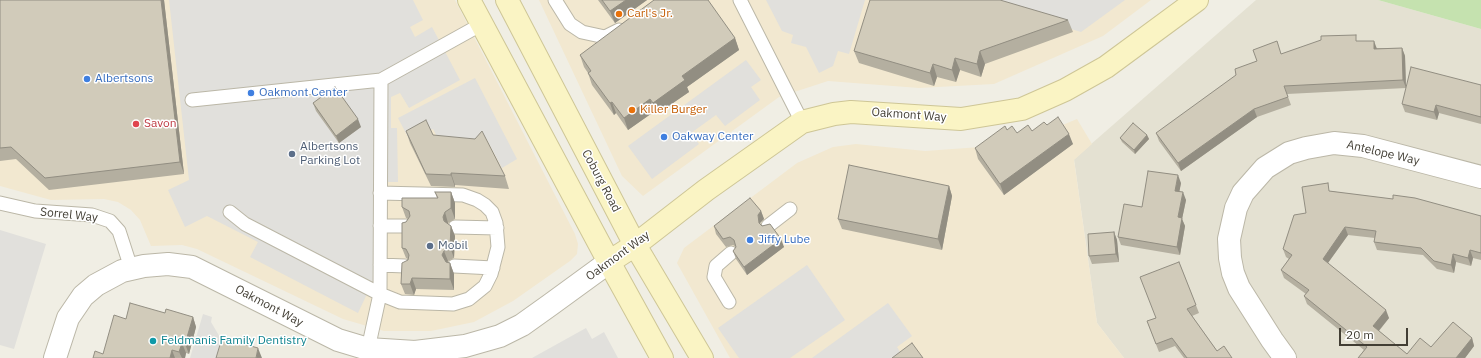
<!DOCTYPE html>
<style>
body{margin:0}
#map{position:relative;width:1481px;height:358px;overflow:hidden;background:#f0eee4;font-family:"IBM Plex Sans",sans-serif}
canvas{display:block}
.scale{position:absolute;left:1339px;top:328px;width:69px;height:18px;box-sizing:border-box;border:2px solid #423e34;border-top:0;padding-left:5px;font-size:12px;line-height:14px;white-space:nowrap;color:#423e34;-webkit-text-stroke:3px #fff;paint-order:stroke}
</style>
<div id="map">
<canvas width="1481" height="358"></canvas>
<div class="scale">20 m</div>
</div>
<script>
const ctx = document.querySelector('canvas').getContext('2d');
ctx.lineJoin = 'round';
function fillPath(path, color) { ctx.fillStyle = color; ctx.fill(path, 'evenodd'); }
const poly = rows => new Path2D(rows.map(r => 'M' + r).join(''));
function strokePath(path, color, width, dash) { ctx.strokeStyle = color; ctx.lineWidth = width; ctx.lineCap = dash ? 'butt' : 'round'; ctx.setLineDash(dash || []); ctx.stroke(path); }
function drawText(font, color, halo, rows, align = 'center') {
  ctx.font = font + ' "IBM Plex Sans",sans-serif'; ctx.lineWidth = 3; ctx.setLineDash([]); ctx.textBaseline = 'middle'; ctx.strokeStyle = halo; ctx.fillStyle = color; for (const [text, x, y, turn = 0] of rows) {
    ctx.save(); ctx.translate(x, y); ctx.rotate((+turn || 0) * Math.PI / 180); ctx.textAlign = isNaN(turn) ? turn : align; if (halo) ctx.strokeText(text, 0, 0); ctx.fillText(text, 0, 0); ctx.restore();
  }
}
fillPath(poly([
 [1256,0,1378,0,1481,29,1481,358,1124,358,1097,323,1074,159]
]), '#e4e1d2');
fillPath(poly([
 [0,0,455,0,575,234,578,244,577,254,570,261,513,301,474,322,431,331,384,331,343,319,197,249,182,245,151,246,140,220,131,210,118,202,104,199,51,200,0,186],
 [539,0,1151,0,1103,36,994,84,919,88,828,81,779,97,643,196,622,176],
 [1077,119,1092,144,1074,160,1097,323,1124,358,730,358,677,263,684,248,797,163,833,147,856,144,925,151,980,147,1041,134]
]), '#f2e8d0');
fillPath(poly([
 [1378,0,1481,0,1481,29]
]), '#c5e2af');
fillPath(poly([
 [169,0,413,0,423,20,410,27,415,37,432,27,460,80,409,108,400,93,391,97,391,128,397,128,398,182,375,182,374,279,358,313,250,257,258,242,207,216,185,227,168,190,189,180],
 [766,0,865,0,849,54,838,51,833,66,819,73,806,47,791,43,793,35,782,31],
 [976,0,1125,0,1081,32],
 [746,60,761,80,751,87,760,100,725,126,716,115,691,133,699,144,652,179,628,146],
 [475,78,517,159,502,168,486,138,441,144,433,129,410,141,398,118],
 [0,230,46,244,14,349,0,345],
 [807,265,845,320,790,358,739,358,718,328],
 [888,303,912,336,897,347,904,358,812,358],
 [203,314,212,317,211,322,221,339,216,358,190,358],
 [586,328,592,339,604,332,618,358,532,358]
]), '#e1e0dc');
const lane = poly([
 [555,0,570,24,582,32,605,37,619,30],
 [740,0,802,122],
 [192,100,381,80,482,24],
 [0,203,35,211,92,215,110,221,119,231,131,268],
 [230,212,245,224,380,294,381,80],
 [380,226,406,226],
 [768,226,790,209],
 [455,227,497,228],
 [380,265,405,266],
 [454,266,493,268],
 [729,302,714,277,716,266,731,253],
 [368,349,380,294,400,302,453,304,469,299,485,286,491,274,498,247,496,223,492,212,485,205,477,200,463,195,380,193]
]);
const street = poly([
 [55,358,68,318,83,296,96,285,122,271,144,266,168,264,192,267,338,340,368,349,415,352,465,346,500,336,522,325,550,305,609,262],
 [1285,358,1272,340,1239,288,1233,273,1230,258,1229,239,1236,208,1243,193,1265,168,1289,153,1306,148,1334,143,1363,146,1481,177]
]);
const secondary = poly([
 [469,0,609,262,662,358],
 [507,0,635,245,702,358],
 [609,262,635,245,706,190,802,122,834,114,851,112,961,119,1022,109,1065,90,1106,67,1197,0]
]);
strokePath(lane, '#bbb7a7', 15);
strokePath(street, '#bbb7a7', 24);
strokePath(secondary, '#cec696', 24);
strokePath(lane, '#fff', 13);
strokePath(street, '#fff', 22);
strokePath(secondary, '#faf4c4', 22);
fillPath(poly([
 [0,0,164,0,184,174,49,190,16,159,0,161],
 [598,0,647,0,615,23],
 [1068,20,1073,32,985,64,981,77,960,70,956,82,937,77,934,86,859,63,854,51],
 [735,38,739,50,687,87,689,92,657,114,655,111,628,130,616,113,614,115,592,85,588,73,584,67,580,55],
 [1358,41,1377,48,1402,48,1405,56,1406,88,1287,94,1291,105,1257,117,1181,171,1159,141,1156,133],
 [1481,85,1481,124,1439,113,1437,120,1405,112,1402,104],
 [313,103,361,127,339,143,316,111],
 [1047,125,1073,144,1004,195,978,159,975,148,1007,130,1017,133,1032,131],
 [406,131,433,135,505,176,509,189,455,185,455,187,431,186,410,143],
 [1147,135,1149,139,1135,154,1122,142,1120,138],
 [1181,183,1179,192,1186,200,1182,219,1185,226,1180,255,1121,245,1118,237,1142,207],
 [949,186,952,196,942,250,842,229,838,219],
 [1331,191,1481,216,1481,260,1473,258,1471,266,1456,262,1454,273,1437,269,1423,255,1377,250,1374,242,1375,238,1348,235,1328,263,1389,318,1379,331,1407,354,1431,347,1472,338,1474,346,1465,358,1358,358,1364,350,1307,304,1304,296,1306,294,1284,278,1281,270,1289,259,1286,257,1283,249,1306,213],
 [435,192,451,192,455,203,455,219,448,223,448,224,451,226,455,236,454,258,448,261,447,262,450,263,454,274,454,290,416,289,414,295,405,294,401,284,408,259,406,258,402,248,406,222,408,219,406,218,402,207,437,198],
 [761,211,764,219,760,223,784,247,747,275,736,259,733,251,736,247,733,245,726,247,716,234,714,226],
 [1114,232,1117,240,1119,262,1092,264,1089,256],
 [1179,262,1199,313,1192,316,1217,351,1232,358,1184,358,1175,346,1159,352,1147,321,1156,318],
 [165,313,193,317,196,327,189,354,186,353,185,358,93,358,103,354]
]), '#b4afa0');
fillPath(poly([
 [161,0,164,0,184,174,180,162],
 [626,0,647,0,615,23,610,11],
 [735,38,739,50,687,87,689,92,657,114,653,103,682,76],
 [1374,41,1377,49,1374,49],
 [1402,48,1405,56,1406,88,1403,80],
 [980,51,985,64,981,77,977,64],
 [955,58,960,70,956,82,952,70],
 [933,64,937,77,934,86,930,73],
 [650,99,655,111,628,130,624,118],
 [612,102,616,113,614,115,610,103],
 [1436,105,1439,113,1437,120,1434,112],
 [1254,109,1257,117,1181,171,1178,163],
 [358,119,361,127,339,143,336,136],
 [1069,134,1073,144,1004,195,1000,184],
 [1147,135,1149,139,1135,154,1134,150],
 [451,173,455,185,455,187,451,175],
 [1178,175,1181,183,1178,199,1175,191],
 [949,186,952,196,942,250,938,239],
 [451,192,455,203,455,219,451,208],
 [1183,192,1186,200,1182,219,1185,226,1180,255,1177,247,1178,217],
 [761,211,764,219,760,223,761,231,759,223,758,215],
 [445,212,448,223,447,227,443,217],
 [451,226,455,236,454,258,450,247],
 [1345,227,1348,235,1325,267,1323,259],
 [1114,232,1117,240,1119,262,1116,254],
 [781,239,784,247,747,275,744,267],
 [1470,250,1473,258,1471,266,1468,258],
 [444,251,448,261,446,266,442,255],
 [1453,254,1456,262,1454,273,1451,265],
 [450,263,454,274,454,290,450,279],
 [412,278,416,289,414,295,410,284],
 [1386,310,1389,318,1376,334,1373,326],
 [193,317,196,327,189,354,185,344],
 [1472,338,1474,346,1465,358,1456,358],
 [182,343,186,353,185,358,182,358,179,352],
 [258,348,262,358,256,358],
 [172,350,175,358,170,358]
]), '#928e82');
const building = poly([
 [0,0,161,0,180,162,45,178,11,147,0,148,0,0],
 [602,0,626,0,610,11,602,0],
 [654,0,708,0,735,38,682,76,685,80,653,103,650,99,624,118,612,102,610,103,588,73,591,71,580,55,654,0],
 [870,0,1000,0,1068,20,980,51,977,64,955,58,952,70,933,64,930,73,854,51,870,0],
 [1356,35,1356,41,1374,41,1374,49,1402,48,1403,80,1284,86,1288,97,1254,109,1178,163,1156,133,1236,75,1235,69,1257,61,1253,50,1277,41,1281,54,1321,40,1321,36,1356,35],
 [1411,67,1481,85,1481,117,1436,105,1434,112,1402,104,1411,67],
 [335,87,358,119,336,136,313,103,335,87],
 [1058,117,1069,134,1000,184,975,148,1005,126,1007,130,1012,126,1017,133,1028,125,1032,131,1044,122,1047,125,1058,117],
 [426,120,433,135,475,139,482,131,505,176,451,173,451,175,426,174,406,131,426,120],
 [1133,123,1147,135,1134,150,1120,138,1133,123],
 [849,165,949,186,938,239,838,219,849,165],
 [1148,171,1178,175,1175,191,1183,192,1178,217,1182,218,1177,247,1118,237,1124,204,1142,207,1148,171],
 [1328,183,1329,191,1393,199,1393,195,1415,198,1481,216,1481,253,1470,250,1468,258,1453,254,1451,265,1434,261,1421,248,1374,242,1376,231,1345,227,1323,259,1386,310,1373,326,1407,354,1420,338,1431,347,1453,322,1472,338,1456,358,1358,358,1367,347,1304,296,1309,290,1281,270,1292,255,1283,249,1294,215,1306,213,1302,187,1328,183],
 [435,192,451,192,451,208,445,212,443,217,444,221,451,226,450,247,444,251,442,255,446,262,450,263,450,279,412,278,410,284,401,284,402,263,408,260,409,255,406,249,402,248,402,223,406,222,410,216,409,211,402,207,402,198,438,198,435,192],
 [750,198,761,211,758,215,759,223,762,226,770,224,781,239,744,267,733,251,736,247,734,240,730,237,723,239,714,226,750,198],
 [1114,232,1116,254,1089,256,1088,234,1114,232],
 [1179,262,1196,305,1187,309,1217,351,1224,346,1232,358,1187,358,1172,338,1156,344,1147,321,1156,318,1140,277,1179,262],
 [130,303,165,313,166,309,193,317,185,344,182,343,179,352,172,350,170,358,93,358,95,351,103,354,114,315,126,319,130,303],
 [222,338,258,348,256,358,216,358,222,338],
 [912,343,923,358,892,358,912,343]
]);
fillPath(building, '#d1cbba');
strokePath(building, '#928e82', 1);
for (const [x, y, r, color] of [
 [619,14,4,"#e8710a"],
 [87,79,4,"#3f7fe0"],
 [251,93,4,"#3f7fe0"],
 [632,110,4,"#e8710a"],
 [136,124,4,"#e0444e"],
 [664,137,4,"#3f7fe0"],
 [292,154,4,"#5c6f8a"],
 [750,240,4,"#3f7fe0"],
 [430,246,4,"#5c6f8a"],
 [153,341,4,"#0f9aa8"]
]) { const dot = new Path2D(); dot.arc(x, y, r, 0, 2 * Math.PI); ctx.fillStyle = color; ctx.fill(dot); strokePath(dot, '#fff', 1.5); }
drawText('12px', '#c56008', '#fff', [
 ["Carl's Jr.",627,14],
 ["Killer Burger",640,110]
], 'left');
drawText('12px', '#366cbe', '#fff', [
 ["Albertsons",95,79],
 ["Oakmont Center",259,93],
 ["Oakway Center",672,137],
 ["Jiffy Lube",758,240]
], 'left');
drawText('12px', '#423e34', '#fff', [
 ["Oakmont Way",909,115,4],
 ["Antelope Way",1383,153,13],
 ["Coburg Road",601,181,62],
 ["Sorrel Way",69,215,6],
 ["Oakmont Way",618,256,-36],
 ["Oakmont Way",269,306,28]
]);
drawText('12px', '#be3a42', '#fff', [
 ["Savon",144,124]
], 'left');
drawText('12px', '#4e5e75', '#fff', [
 ["Albertsons",300,147],
 ["Parking Lot",300,161],
 ["Mobil",438,246]
], 'left');
drawText('12px', '#0d838f', '#fff', [
 ["Feldmanis Family Dentistry",161,341]
], 'left');
</script>
